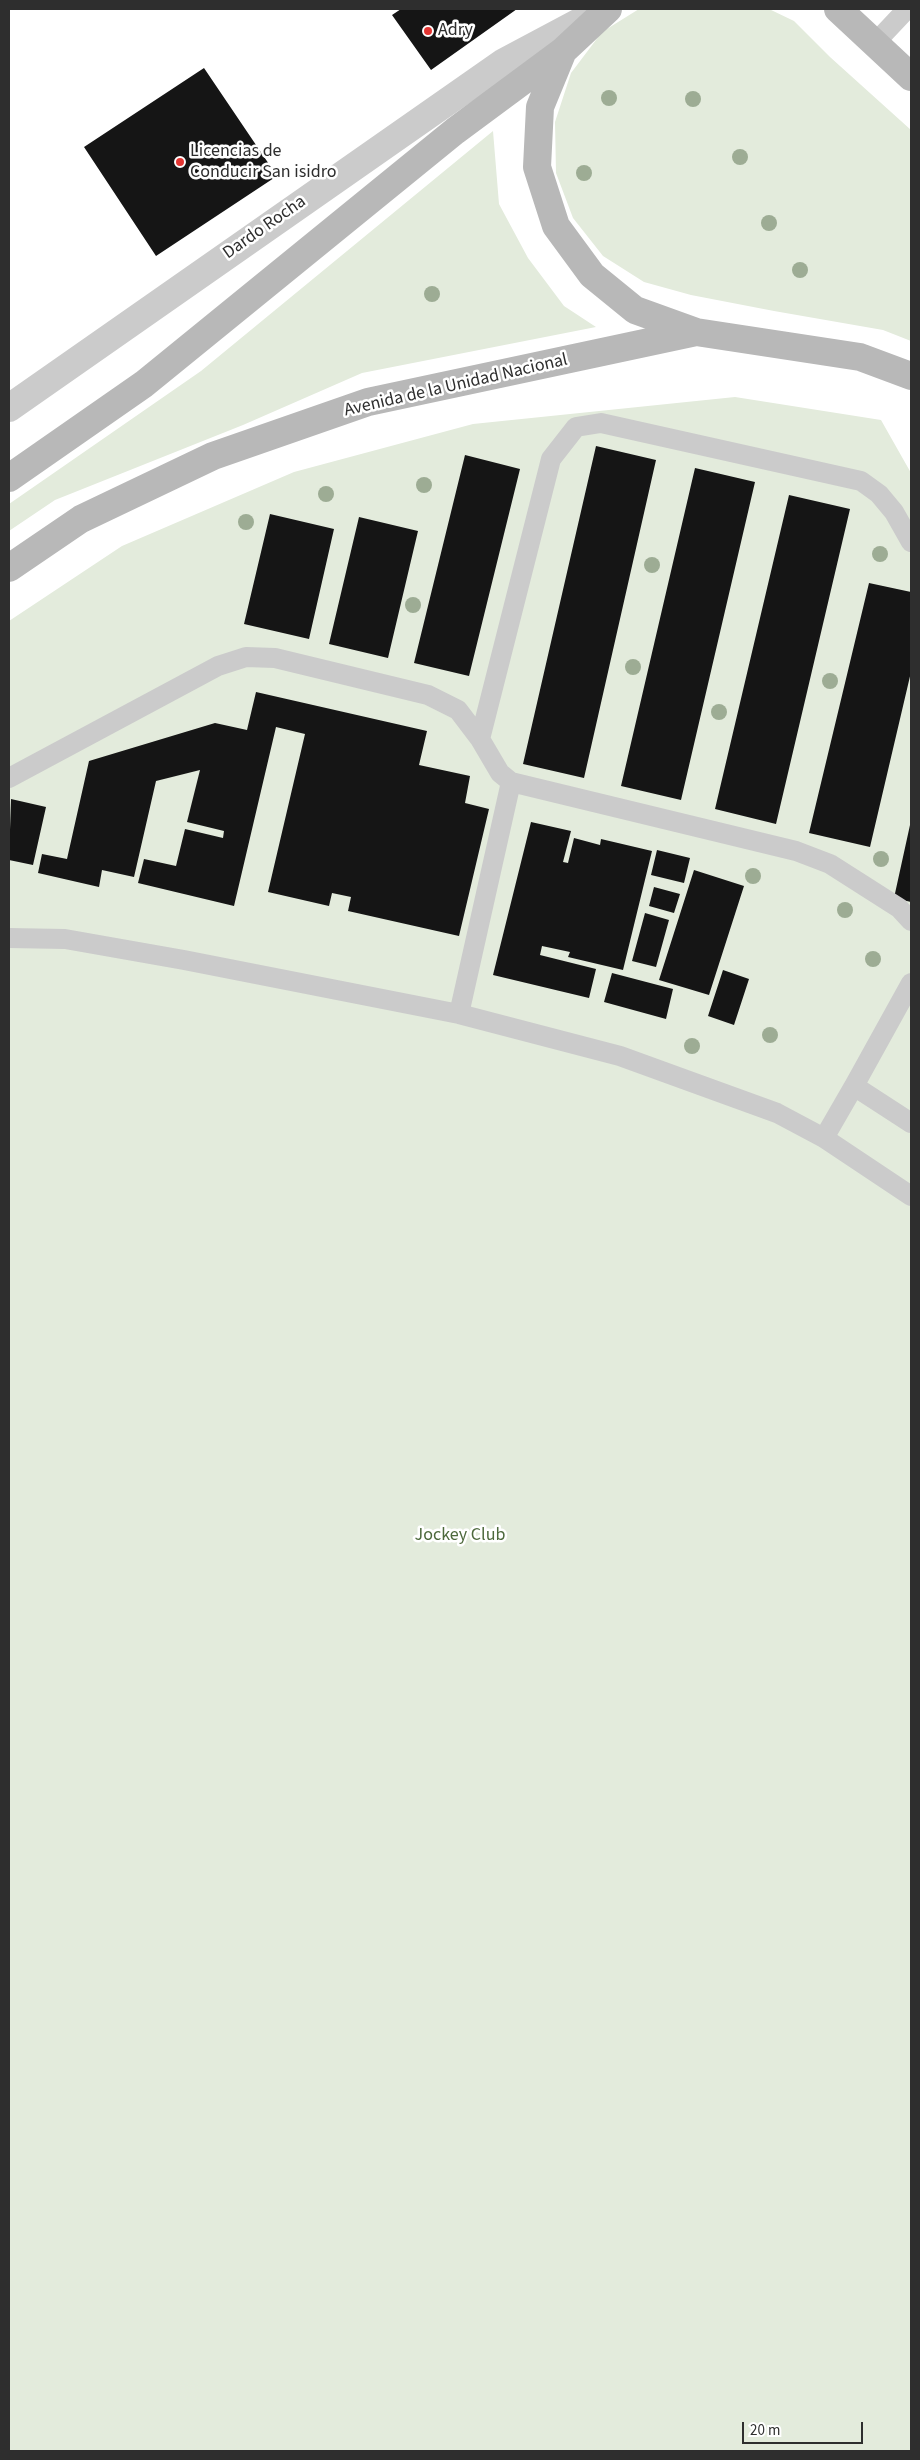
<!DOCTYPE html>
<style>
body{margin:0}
#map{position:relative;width:920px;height:2460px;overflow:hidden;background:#fff;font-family:"Source Sans 3",sans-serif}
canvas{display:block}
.frame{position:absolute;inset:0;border:10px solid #2e2e2e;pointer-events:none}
.scale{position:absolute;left:742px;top:2422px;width:121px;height:22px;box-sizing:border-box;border:2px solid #2e2e2e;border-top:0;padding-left:6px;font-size:15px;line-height:18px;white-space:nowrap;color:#2e2e2e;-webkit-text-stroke:4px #fff;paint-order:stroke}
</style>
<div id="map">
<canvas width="920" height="2460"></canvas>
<div class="frame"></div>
<div class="scale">20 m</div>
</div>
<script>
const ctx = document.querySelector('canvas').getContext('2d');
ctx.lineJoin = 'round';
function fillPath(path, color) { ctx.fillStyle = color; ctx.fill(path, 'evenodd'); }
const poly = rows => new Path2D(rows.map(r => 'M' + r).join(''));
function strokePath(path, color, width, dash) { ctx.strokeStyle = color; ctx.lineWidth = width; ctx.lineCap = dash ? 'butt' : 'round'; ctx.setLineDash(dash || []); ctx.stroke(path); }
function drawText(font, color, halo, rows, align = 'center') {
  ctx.font = font + ' "Source Sans 3",sans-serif'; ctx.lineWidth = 5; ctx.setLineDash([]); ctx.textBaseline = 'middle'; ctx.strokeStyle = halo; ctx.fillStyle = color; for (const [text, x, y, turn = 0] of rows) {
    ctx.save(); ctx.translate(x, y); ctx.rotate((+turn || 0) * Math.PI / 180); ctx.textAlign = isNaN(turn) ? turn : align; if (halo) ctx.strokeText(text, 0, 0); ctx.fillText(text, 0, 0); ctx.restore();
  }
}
fillPath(poly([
 [639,9,769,9,794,21,830,57,911,130,911,341,883,330,774,311,691,295,644,282,603,256,573,218,556,173,555,122,571,73,602,32],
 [493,131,499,204,528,258,564,306,596,327,362,373,243,425,55,500,9,531,9,504,201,371],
 [735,397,881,420,911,473,911,2451,9,2451,9,621,122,546,294,472,473,424]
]), '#e3ebdc');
fillPath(poly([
 [401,9,517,9,431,70,392,15],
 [204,68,277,176,156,256,84,147],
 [596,446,656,460,584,778,523,764],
 [465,455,520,469,469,676,414,663],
 [695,468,755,482,681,800,621,786],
 [789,495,850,509,776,824,715,809],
 [270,514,334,529,309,639,244,624],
 [359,517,418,531,388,658,329,644],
 [869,583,911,592,911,672,870,847,809,833],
 [256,692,427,731,419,765,470,776,465,803,489,809,459,936,348,911,351,897,332,893,329,906,268,892,305,734,276,727,234,906,138,883,144,859,176,866,185,829,223,838,224,831,187,822,200,770,156,781,134,877,102,870,99,887,38,873,42,854,67,859,89,761,215,723,247,730],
 [11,799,46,807,33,865,9,860],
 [531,822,571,831,563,862,568,863,574,838,600,845,601,839,652,851,623,970,568,957,570,952,542,946,540,955,596,969,589,998,493,975],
 [910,825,911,825,911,902,894,898],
 [657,850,690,858,684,883,651,875],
 [694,870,744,886,709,995,659,980],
 [654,887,680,894,674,913,649,906],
 [645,913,669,920,656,967,632,961],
 [723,970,749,979,734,1025,708,1016],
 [612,973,673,989,666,1019,604,1002]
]), '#151515');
strokePath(poly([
 [875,43,907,9],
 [480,739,551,459,576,427,601,423,861,481,879,494,894,512,911,542],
 [9,778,218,666,246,657,275,658,428,695,458,710,480,739,500,773,511,782,796,851,830,864,899,908,911,921],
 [9,938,65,939,184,960,459,1014,620,1056,777,1113,824,1138,911,1196],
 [911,983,854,1086,911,1123],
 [459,1014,511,782],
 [824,1138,854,1086]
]), '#cbcbcb', 20);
strokePath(poly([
 [9,408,504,62,600,11]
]), '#cbcbcb', 28);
strokePath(poly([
 [608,9,563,51,540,107,537,167,556,226,592,275,635,310,696,332,860,357,911,376],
 [838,9,911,77],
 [9,478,144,384,455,131,563,51],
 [9,568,81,519,213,456,368,402,696,332]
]), '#b8b8b8', 28);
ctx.fillStyle = '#9dac94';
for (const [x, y] of [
 [609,98],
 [693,99],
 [740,157],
 [584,173],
 [769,223],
 [800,270],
 [432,294],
 [424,485],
 [326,494],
 [246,522],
 [880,554],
 [652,565],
 [413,605],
 [633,667],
 [830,681],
 [719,712],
 [881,859],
 [753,876],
 [845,910],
 [873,959],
 [770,1035],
 [692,1046]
]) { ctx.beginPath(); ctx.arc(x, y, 8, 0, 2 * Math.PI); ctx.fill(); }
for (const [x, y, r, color] of [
 [428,31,5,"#e33532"],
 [180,162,5,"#e33532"]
]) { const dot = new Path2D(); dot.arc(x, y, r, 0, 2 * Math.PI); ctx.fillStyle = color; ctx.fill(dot); strokePath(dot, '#fff', 2); }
drawText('18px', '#2e2e2e', '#fff', [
 ["Adry",438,31],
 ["Licencias de",190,152],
 ["Conducir San isidro",190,173]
], 'left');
drawText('18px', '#2e2e2e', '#fff', [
 ["Dardo Rocha",265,228,-35],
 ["Avenida de la Unidad Nacional",456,386,-13]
]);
drawText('18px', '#4d693c', '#fff', [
 ["Jockey Club",460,1536]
]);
</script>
